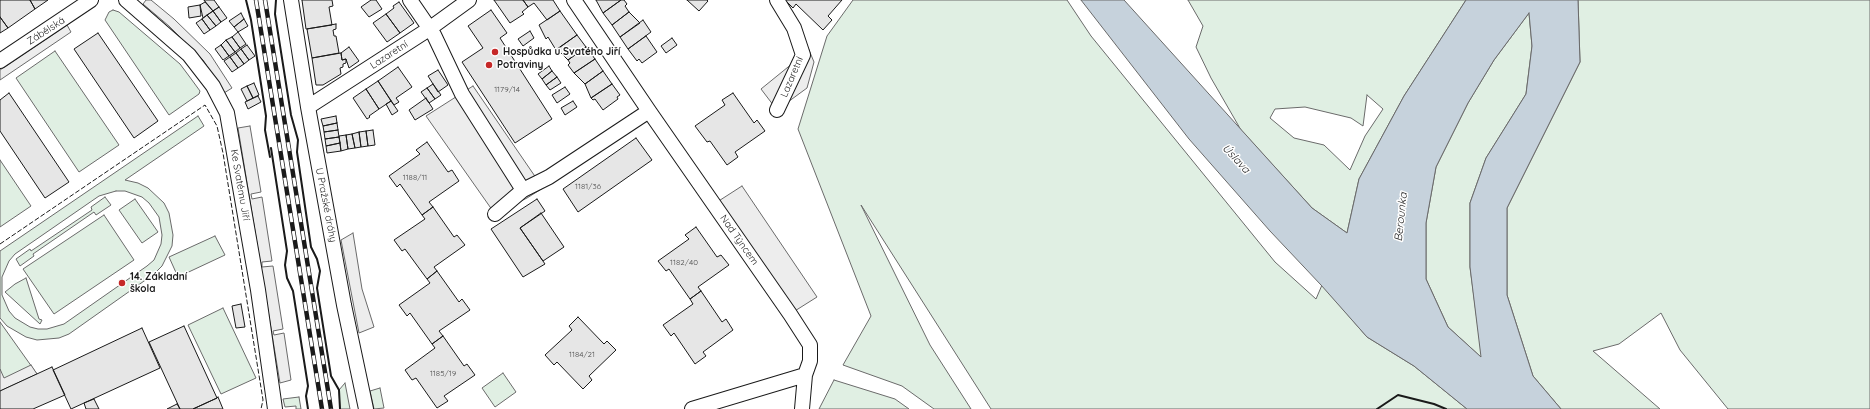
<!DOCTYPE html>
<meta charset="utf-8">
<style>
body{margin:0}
canvas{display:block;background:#fff}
</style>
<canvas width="1870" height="409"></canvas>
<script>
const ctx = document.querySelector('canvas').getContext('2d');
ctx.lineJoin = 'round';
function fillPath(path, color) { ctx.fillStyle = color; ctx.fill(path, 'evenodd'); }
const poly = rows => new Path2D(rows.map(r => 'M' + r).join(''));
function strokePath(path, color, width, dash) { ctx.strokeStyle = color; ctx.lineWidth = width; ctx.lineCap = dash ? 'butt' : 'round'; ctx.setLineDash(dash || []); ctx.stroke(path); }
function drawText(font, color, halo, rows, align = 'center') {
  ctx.font = font + ' Quicksand,sans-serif'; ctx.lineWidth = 3; ctx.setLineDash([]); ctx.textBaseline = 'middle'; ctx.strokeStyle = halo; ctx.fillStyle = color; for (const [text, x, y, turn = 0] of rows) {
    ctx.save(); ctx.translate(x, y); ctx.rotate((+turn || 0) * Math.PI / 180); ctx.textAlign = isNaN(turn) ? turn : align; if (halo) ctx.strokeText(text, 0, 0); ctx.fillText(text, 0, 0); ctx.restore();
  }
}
const green = poly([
 [853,0,1067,0,1091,36,1275,262,1316,299,1322,285,1367,337,1414,366,1467,409,991,409,861,205,930,345,971,409,934,409,902,386,843,365,871,316,798,129,827,36,853,0],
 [1188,0,1466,0,1404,96,1359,179,1347,233,1312,208,1241,130,1211,78,1196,47,1203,26,1188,0],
 [1367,95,1383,109,1365,136,1350,170,1324,145,1294,138,1270,118,1275,109,1305,107,1351,118,1363,126,1367,95],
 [1578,0,1870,0,1870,409,1728,409,1680,350,1661,313,1619,344,1593,351,1660,409,1561,409,1533,376,1507,295,1507,208,1580,62,1578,0],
 [113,10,119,12,180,64,189,76,200,91,199,94,169,115,105,20,109,12,113,10],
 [1529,13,1532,46,1526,94,1486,158,1470,203,1470,267,1482,358,1448,327,1426,279,1426,223,1436,167,1468,103,1494,60,1529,13],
 [55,51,119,145,79,172,16,78,55,51],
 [198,116,204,126,125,180,138,183,148,188,164,203,169,213,173,235,172,246,162,266,154,274,69,334,59,338,37,340,26,337,7,326,0,318,0,251,198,116],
 [116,191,125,191,142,197,149,203,159,217,162,235,161,244,154,260,147,266,64,324,47,329,38,329,30,327,15,318,9,311,2,295,2,277,9,261,15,254,99,196,116,191],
 [0,160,31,206,0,227,0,160],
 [105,197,111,205,96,215,94,212,33,254,34,256,20,266,16,259,30,249,31,251,92,210,91,207,105,197],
 [135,199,158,232,142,243,119,210,135,199],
 [104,215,134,260,54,314,23,269,104,215],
 [215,236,225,255,178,277,169,257,215,236],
 [26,278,39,319,42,320,40,324,5,292,15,284,26,278],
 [223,308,256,378,221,394,188,325,223,308],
 [0,322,37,374,0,391,0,322],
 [503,373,516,392,495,407,482,388,503,373],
 [834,380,895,399,909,409,819,409,834,380],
 [345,383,350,409,340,409,339,390,345,383],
 [380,388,384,408,374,409,370,391,380,388],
 [299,397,301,409,296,409,296,406,285,407,283,399,299,397]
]);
fillPath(green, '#e0efe3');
strokePath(green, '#6a6a6a', 1);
const parking = poly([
 [146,0,151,0,174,19,210,54,232,88,224,93,203,60,169,26,143,4,146,0],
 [67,25,71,32,0,80,0,70,67,25],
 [809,50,814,62,807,88,777,110,761,89,809,50],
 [473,86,543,188,527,198,495,214,426,116,473,86],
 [250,126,261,192,251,194,252,199,262,197,272,261,262,262,262,267,273,266,283,329,273,331,274,335,284,333,291,380,280,383,238,128,250,126],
 [742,186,817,297,790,314,714,204,742,186],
 [353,233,362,289,374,327,359,333,341,240,353,233],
 [31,365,37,374,0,391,0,369,4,378,31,365]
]);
fillPath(parking, '#ededed');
strokePath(parking, '#6a6a6a', 1);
const water = poly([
 [1081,0,1124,0,1312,208,1347,233,1359,179,1404,96,1466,0,1578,0,1580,62,1507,208,1507,295,1533,376,1561,409,1467,409,1414,366,1367,337,1321,285,1270,231,1189,139,1081,0],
 [1529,13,1532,46,1526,94,1486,158,1470,203,1470,267,1481,357,1448,327,1426,279,1426,223,1436,167,1468,103,1494,60,1529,13]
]);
fillPath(water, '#c6d2dc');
strokePath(water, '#6a6a6a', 1);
const building = poly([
 [0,0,30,0,35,9,8,28,0,17,0,0],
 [30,0,48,0,35,9,30,0],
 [204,0,214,0,219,7,213,11,204,0],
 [302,0,332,0,333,6,329,7,332,25,306,29,302,0],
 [371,0,376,0,382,9,369,17,361,7,371,0],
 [494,0,523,0,528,7,522,12,524,14,510,23,494,0],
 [523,0,553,0,560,11,547,20,534,3,528,7,523,0],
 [596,0,621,0,603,13,596,0],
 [621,0,624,0,627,4,625,6,629,12,612,25,603,13,621,0],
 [687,0,707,0,708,1,699,11,687,0],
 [785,0,842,0,828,16,832,20,823,30,796,4,793,8,785,0],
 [205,2,213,11,203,18,200,5,205,2],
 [399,2,414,23,400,33,386,14,394,8,393,6,399,2],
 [200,5,201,16,189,18,188,7,200,5],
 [219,7,227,18,221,22,213,11,219,7],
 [491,10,507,33,500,38,552,119,515,143,462,62,483,48,468,26,491,10],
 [213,11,221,22,216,26,207,15,213,11],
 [560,11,577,35,556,50,548,37,546,39,539,25,560,11],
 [629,12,640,23,620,37,612,25,629,12],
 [241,13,244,19,234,27,229,21,241,13],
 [386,14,400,33,387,42,373,23,386,14],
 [207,15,216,26,210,30,202,19,207,15],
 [0,17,8,28,0,33,0,17],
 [202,19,210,30,204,34,196,23,202,19],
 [244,19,248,26,238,32,234,27,244,19],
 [643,20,651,32,628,49,620,37,643,20],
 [336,24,336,29,333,30,334,36,336,36,339,53,312,58,307,29,336,24],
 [530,31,534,38,523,46,518,39,530,31],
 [238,32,246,44,240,48,232,37,238,32],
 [98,33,158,121,134,138,74,49,98,33],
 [577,35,586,47,568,60,557,49,577,35],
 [646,36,657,52,642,63,639,59,637,61,628,49,646,36],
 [232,37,240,48,235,52,226,40,232,37],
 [672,38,677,45,666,53,661,46,672,38],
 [226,40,235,52,229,56,221,45,226,40],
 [221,45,229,56,223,60,215,49,221,45],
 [247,45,255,56,249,60,241,49,247,45],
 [349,47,359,61,349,68,346,59,342,60,341,53,349,47],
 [586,47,595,59,574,73,568,65,570,63,568,60,586,47],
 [241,49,249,60,244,64,236,53,241,49],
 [236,53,244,64,238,68,230,57,236,53],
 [341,53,342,60,346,59,346,63,343,64,343,67,340,68,341,74,323,85,316,85,312,58,341,53],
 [230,57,238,68,232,72,224,61,230,57],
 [595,59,603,71,585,84,574,73,595,59],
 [549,66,552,71,542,79,538,74,549,66],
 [398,67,412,87,396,98,399,102,394,105,378,81,398,67],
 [438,70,448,85,438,92,428,76,438,70],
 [552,71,557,77,546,85,542,79,552,71],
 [603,71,612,84,591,98,585,84,603,71],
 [557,77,561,83,550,90,546,85,557,77],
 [378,81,391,101,379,109,366,89,378,81],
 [254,83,259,95,253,98,247,86,254,83],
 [433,84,441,95,435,99,427,88,433,84],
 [612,84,620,95,617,97,618,99,603,110,595,99,593,100,591,98,612,84],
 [247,86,253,98,247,101,241,89,247,86],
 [565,87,570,94,557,103,552,95,565,87],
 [427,88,435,99,429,103,421,92,427,88],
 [366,89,379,109,369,116,370,117,367,119,353,98,366,89],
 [9,93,69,182,45,198,0,131,0,100,9,93],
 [733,93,754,123,757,120,765,131,735,152,738,157,727,165,710,141,707,142,695,126,725,105,722,100,733,93],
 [258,96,261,102,248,109,245,102,258,96],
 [426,98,433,109,415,120,409,110,426,98],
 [391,101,398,111,392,115,386,104,391,101],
 [573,101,577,107,565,115,561,108,573,101],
 [336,116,337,123,323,126,321,119,336,116],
 [337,123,338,130,324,132,323,126,337,123],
 [338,130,339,137,325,139,324,132,338,130],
 [373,130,375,145,368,146,366,131,373,130],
 [366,131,368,146,361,147,359,132,366,131],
 [359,132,361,147,355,148,352,134,359,132],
 [352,134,355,148,348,149,346,135,352,134],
 [346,135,348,149,341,151,339,136,346,135],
 [339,137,340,143,326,146,325,139,339,137],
 [636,138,652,160,578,212,563,189,636,138],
 [427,142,448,172,452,170,459,181,429,202,433,207,422,215,400,184,397,187,389,176,420,154,416,150,427,142],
 [340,143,341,151,327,153,326,146,340,143],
 [537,199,545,211,520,228,545,264,523,277,491,229,537,199],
 [433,207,454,237,457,235,465,245,434,267,437,271,427,279,405,249,402,251,394,240,425,219,422,215,433,207],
 [541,213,564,247,543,261,520,228,541,213],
 [696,227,717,257,721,255,729,265,698,287,701,291,690,299,669,269,666,271,658,261,689,239,685,235,696,227],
 [437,271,459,302,462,299,470,310,439,331,443,336,432,344,410,313,407,316,399,305,430,283,427,279,437,271],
 [701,291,722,322,726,319,733,330,703,352,706,356,695,364,674,333,671,336,663,325,693,304,690,299,701,291],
 [241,304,245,327,236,328,232,306,241,304],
 [578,317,604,344,607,341,616,350,589,376,592,380,583,389,557,362,554,365,545,355,572,330,569,326,578,317],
 [184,326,217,398,193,409,180,409,149,342,184,326],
 [142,328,160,368,71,409,53,370,142,328],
 [443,336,464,366,467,364,475,375,444,396,448,401,437,408,416,378,412,380,405,370,435,348,432,344,443,336],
 [52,367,65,395,33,409,0,409,0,391,52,367],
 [218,397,223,409,193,409,217,398,218,397],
 [94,399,99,409,86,409,84,403,94,399],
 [177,404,180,409,167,409,177,404]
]);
fillPath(building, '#e6e6e6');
strokePath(building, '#1a1a1a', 1);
const minor = poly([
 [126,0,189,55,213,86,227,113,258,290,275,409],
 [291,0,308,107,344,305,366,409],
 [410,0,434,35,462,94,523,190],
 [574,0,649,111,790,314,810,345,810,361,805,375,802,409],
 [777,0,794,28,803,55,777,110],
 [0,61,91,0],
 [308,107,429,29,469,0],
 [495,214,523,190,549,177,649,111],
 [692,409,805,375]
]);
strokePath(minor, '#1a1a1a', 16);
strokePath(minor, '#fff', 14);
const rail = poly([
 [256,0,322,409],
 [265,0,331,409]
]);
strokePath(rail, '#1a1a1a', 4.5);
strokePath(rail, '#fff', 3, [9]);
strokePath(poly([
 [0,244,205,105,217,126,223,153,263,400,261,409]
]), '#1a1a1a', 1, [5, 2]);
strokePath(poly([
 [246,0,251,20,266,116,265,130,270,157],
 [276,0,275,14,291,115,298,140,297,152,311,247,317,259,320,271,317,288,331,376,339,390,340,409],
 [271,148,287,251,285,265,287,278,293,291,308,386,306,396,308,409],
 [1377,409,1398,395,1434,404,1446,409]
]), '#1a1a1a', 2);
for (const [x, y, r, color] of [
 [495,52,4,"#c62828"],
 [489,65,4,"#c62828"],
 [122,283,4,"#c62828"]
]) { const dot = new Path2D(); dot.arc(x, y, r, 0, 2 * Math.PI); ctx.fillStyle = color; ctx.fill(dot); strokePath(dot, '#fff', 1.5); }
drawText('8px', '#4d4d4d', null, [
 ["1179/14",507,90],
 ["1188/11",415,178],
 ["1181/36",588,187],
 ["1182/40",684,263],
 ["1184/21",582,355],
 ["1185/19",443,374]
]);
drawText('10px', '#1a1a1a', '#fff', [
 ["Zábělská",46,31,-33],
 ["Lazaretní",389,55,-33],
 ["Lazaretní",792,77,-67],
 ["Ke Svatému Jiří",240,185,80],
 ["U Pražské dráhy",326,205,79],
 ["Nad Týncem",739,240,55]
]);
drawText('bold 10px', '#1a1a1a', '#fff', [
 ["Hospůdka u Svatého Jiří",503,52],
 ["Potraviny",497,65],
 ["14. Základní",130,277],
 ["škola",130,289]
], 'left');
drawText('italic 11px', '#1a1a1a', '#fff', [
 ["Úslava",1236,159,47],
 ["Berounka",1401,217,-84]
]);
</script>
